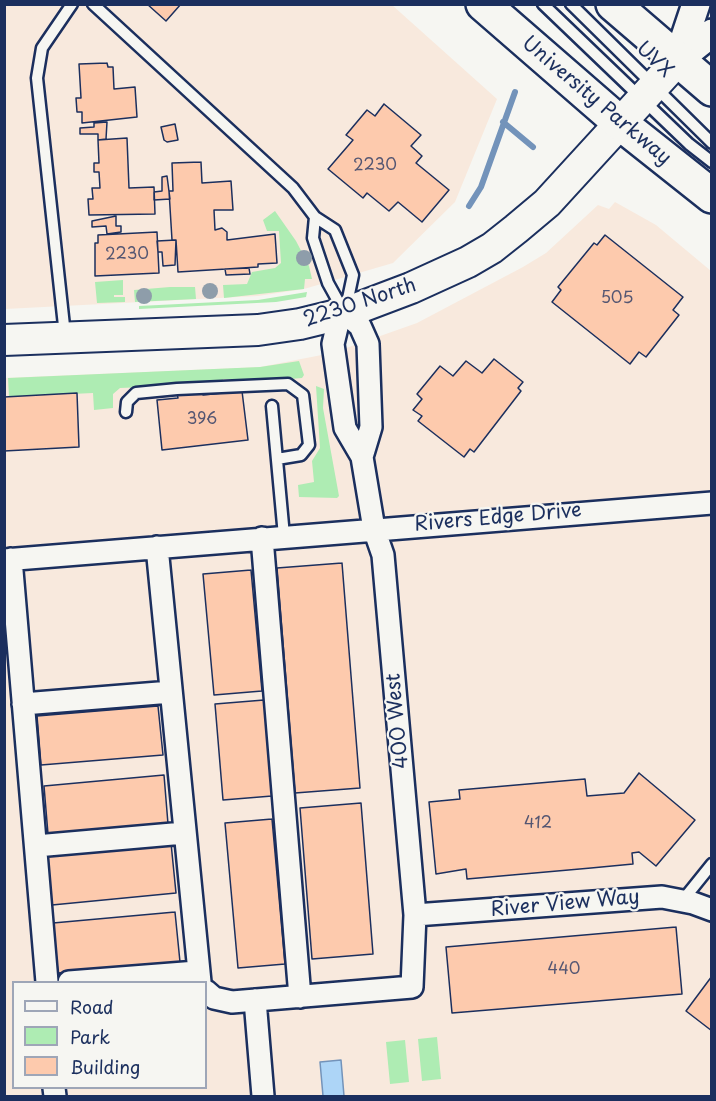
<!DOCTYPE html>
<style>
body{margin:0}
#map{position:relative;width:716px;height:1101px;overflow:hidden;background:#f6f6f2;font-family:"Playpen Sans",sans-serif}
canvas{display:block}
.frame{position:absolute;inset:0;border:6px solid #1b2f5e;pointer-events:none}
.legend{position:absolute;left:12px;top:981px;width:195px;height:108px;box-sizing:border-box;background:#f6f6f2;border:2px solid #9ea6b7;margin:0;padding:8px 10px;list-style:none;font-size:18px;color:#1b2f5e}
.legend li{display:flex;align-items:center;gap:12px;height:30px}
.legend b{width:30px;border:2px solid #9ea6b7}
</style>
<div id="map">
<canvas width="716" height="1101"></canvas>
<div class="frame"></div>
<ul class="legend">
<li><b style="height:8px;background:#f6f6f2"></b>Road</li>
<li><b style="height:16px;background:#aeecb3"></b>Park</li>
<li><b style="height:16px;background:#fdcaad"></b>Building</li>
</ul>
</div>
<script>
const ctx = document.querySelector('canvas').getContext('2d');
ctx.lineJoin = 'round';
function fillPath(path, color) { ctx.fillStyle = color; ctx.fill(path, 'evenodd'); }
const poly = rows => new Path2D(rows.map(r => 'M' + r).join(''));
function strokePath(path, color, width, dash) { ctx.strokeStyle = color; ctx.lineWidth = width; ctx.lineCap = dash ? 'butt' : 'round'; ctx.setLineDash(dash || []); ctx.stroke(path); }
function drawText(font, color, halo, rows, align = 'center') {
  ctx.font = font + ' "Playpen Sans",sans-serif'; ctx.lineWidth = 4.5; ctx.setLineDash([]); ctx.textBaseline = 'middle'; ctx.strokeStyle = halo; ctx.fillStyle = color; for (const [text, x, y, turn = 0] of rows) {
    ctx.save(); ctx.translate(x, y); ctx.rotate((+turn || 0) * Math.PI / 180); ctx.textAlign = isNaN(turn) ? turn : align; if (halo) ctx.strokeText(text, 0, 0); ctx.fillText(text, 0, 0); ctx.restore();
  }
}
fillPath(poly([
 [5,5,392,5,497,99,455,202,393,263,304,289,258,296,5,309],
 [615,202,656,225,711,271,711,1096,5,1096,4,378,260,367,332,353,417,323,523,267,546,253,598,205,609,209],
 [14,982,206,982,206,1088,14,1088]
]), '#f8e9dd');
fillPath(poly([
 [275,211,296,241,309,266,312,279,305,279,304,289,224,298,223,285,247,284,252,272,275,268,281,263,279,231,267,231,263,220],
 [123,280,123,295,114,295,114,297,125,297,125,302,97,303,95,282],
 [170,287,195,287,196,299,135,302,134,290],
 [307,292,306,297,276,302,139,309,139,306,258,300],
 [299,361,304,375,302,378,231,384,231,379,223,379,222,384,120,388,113,394,113,408,94,410,93,393,9,397,8,378,260,367],
 [316,386,324,389,323,408,339,496,337,498,299,497,298,485,314,482,312,461,320,448],
 [437,1037,441,1079,422,1081,418,1039],
 [405,1040,409,1082,390,1084,386,1042]
]), '#aeecb3');
const water = poly([
 [341,1060,344,1096,323,1096,320,1062,341,1060]
]);
fillPath(water, '#add5f7');
strokePath(water, '#7393ba', 1.5);
strokePath(poly([
 [503,122,533,147],
 [469,206,481,187,515,92]
]), '#7393ba', 6);
const building = poly([
 [147,4,181,4,166,21,147,4],
 [107,63,108,67,113,67,114,89,135,87,137,117,82,123,82,112,77,112,76,98,81,98,79,64,107,63],
 [384,104,421,135,411,146,422,156,416,163,449,190,422,222,398,202,389,211,367,193,363,198,328,169,353,140,346,135,367,110,375,116,384,104],
 [107,122,106,139,98,140,98,134,80,134,80,128,94,127,94,123,107,122],
 [175,124,178,140,167,142,164,140,161,127,175,124],
 [127,138,129,188,154,187,155,214,89,215,88,199,93,199,92,188,100,188,99,172,94,172,94,163,99,163,98,140,127,138],
 [201,162,202,183,231,181,233,210,214,210,215,230,222,228,227,232,227,240,275,234,277,263,258,264,258,267,178,272,176,240,172,240,169,191,173,191,172,163,201,162],
 [167,176,170,199,154,200,154,192,162,191,162,177,167,176],
 [116,216,116,226,121,226,121,232,107,234,106,226,92,227,92,221,116,216],
 [157,232,159,273,95,276,95,243,98,243,98,235,157,232],
 [605,235,683,297,673,310,679,315,646,357,639,352,630,364,552,302,561,290,558,287,594,243,597,245,605,235],
 [176,240,175,265,163,266,162,252,158,252,157,241,176,240],
 [249,268,250,274,226,275,225,269,249,268],
 [494,359,523,382,518,388,521,391,474,452,470,449,464,457,418,421,422,416,413,410,422,399,417,394,440,366,453,376,466,361,482,373,494,359],
 [203,391,203,395,242,391,248,440,162,450,157,400,178,398,177,394,203,391],
 [77,393,79,447,4,451,4,397,77,393],
 [342,563,360,788,295,793,277,568,342,563],
 [251,570,262,691,214,695,203,574,251,570],
 [264,700,272,796,223,800,215,704,264,700],
 [158,706,163,755,41,765,37,716,158,706],
 [639,773,695,820,656,866,639,852,632,853,633,864,591,868,467,879,466,869,436,874,429,802,460,799,459,790,585,779,587,796,624,793,639,773],
 [164,775,168,824,48,834,44,786,164,775],
 [361,803,373,954,312,959,300,808,361,803],
 [272,819,285,964,238,968,225,823,272,819],
 [171,843,176,893,52,905,47,854,171,843],
 [175,912,180,962,58,973,53,923,175,912],
 [676,927,682,994,452,1013,446,947,676,927],
 [712,976,712,1031,686,1011,712,976]
]);
fillPath(building, '#fdcaad');
strokePath(building, '#1b2f5e', 1.5);
const service = poly([
 [93,4,293,188,315,217,335,230,353,275,346,308],
 [543,4,689,144,712,162],
 [571,4,712,143],
 [315,217,313,238,328,283,344,312],
 [65,335,37,78,42,48,72,4],
 [272,406,284,536],
 [126,412,127,402,136,393,177,389,288,384,303,395,309,445,301,455,277,459],
 [683,900,712,864]
]);
const minor = poly([
 [262,538,300,997],
 [157,547,200,982],
 [11,559,47,982],
 [4,560,712,503],
 [23,704,171,692],
 [36,846,184,833],
 [415,915,662,897,693,903,712,910],
 [69,982,197,972],
 [206,991,214,998,232,1002,412,987,415,915,383,555,374,529,362,457,345,428,333,344,338,323,345,313,360,326,368,344,371,427,362,457],
 [255,1000,263,1096],
 [54,1088,55,1096]
]);
const tertiary = poly([
 [677,61,696,4],
 [677,61,712,33]
]);
const secondary = poly([
 [4,340,258,330,300,324,345,313,411,288,468,262,492,248,516,229,547,203,677,61]
]);
const primary = poly([
 [483,4,620,123,712,196],
 [613,4,712,89]
]);
strokePath(service, '#1b2f5e', 15);
strokePath(minor, '#1b2f5e', 26);
strokePath(tertiary, '#1b2f5e', 32);
strokePath(secondary, '#1b2f5e', 34);
strokePath(primary, '#1b2f5e', 38);
strokePath(service, '#f6f6f2', 10);
strokePath(minor, '#f6f6f2', 21);
strokePath(tertiary, '#f6f6f2', 27);
strokePath(secondary, '#f6f6f2', 30);
strokePath(primary, '#f6f6f2', 33);
ctx.fillStyle = '#8e9daa';
for (const [x, y] of [
 [304,258],
 [210,291],
 [144,296]
]) { ctx.beginPath(); ctx.arc(x, y, 8, 0, 2 * Math.PI); ctx.fill(); }
drawText('16px', '#545672', null, [
 ["2230",375,166],
 ["2230",127,255],
 ["505",617,299],
 ["396",202,420],
 ["412",538,824],
 ["440",564,970]
]);
drawText('20px', '#1b2f5e', '#f6f6f2', [
 ["UVX",654,60,44],
 ["University Parkway",596,101,40],
 ["2230 North",360,303,-18],
 ["Rivers Edge Drive",498,518,-5],
 ["400 West",398,721,-95],
 ["River View Way",565,904,-5]
]);
</script>
